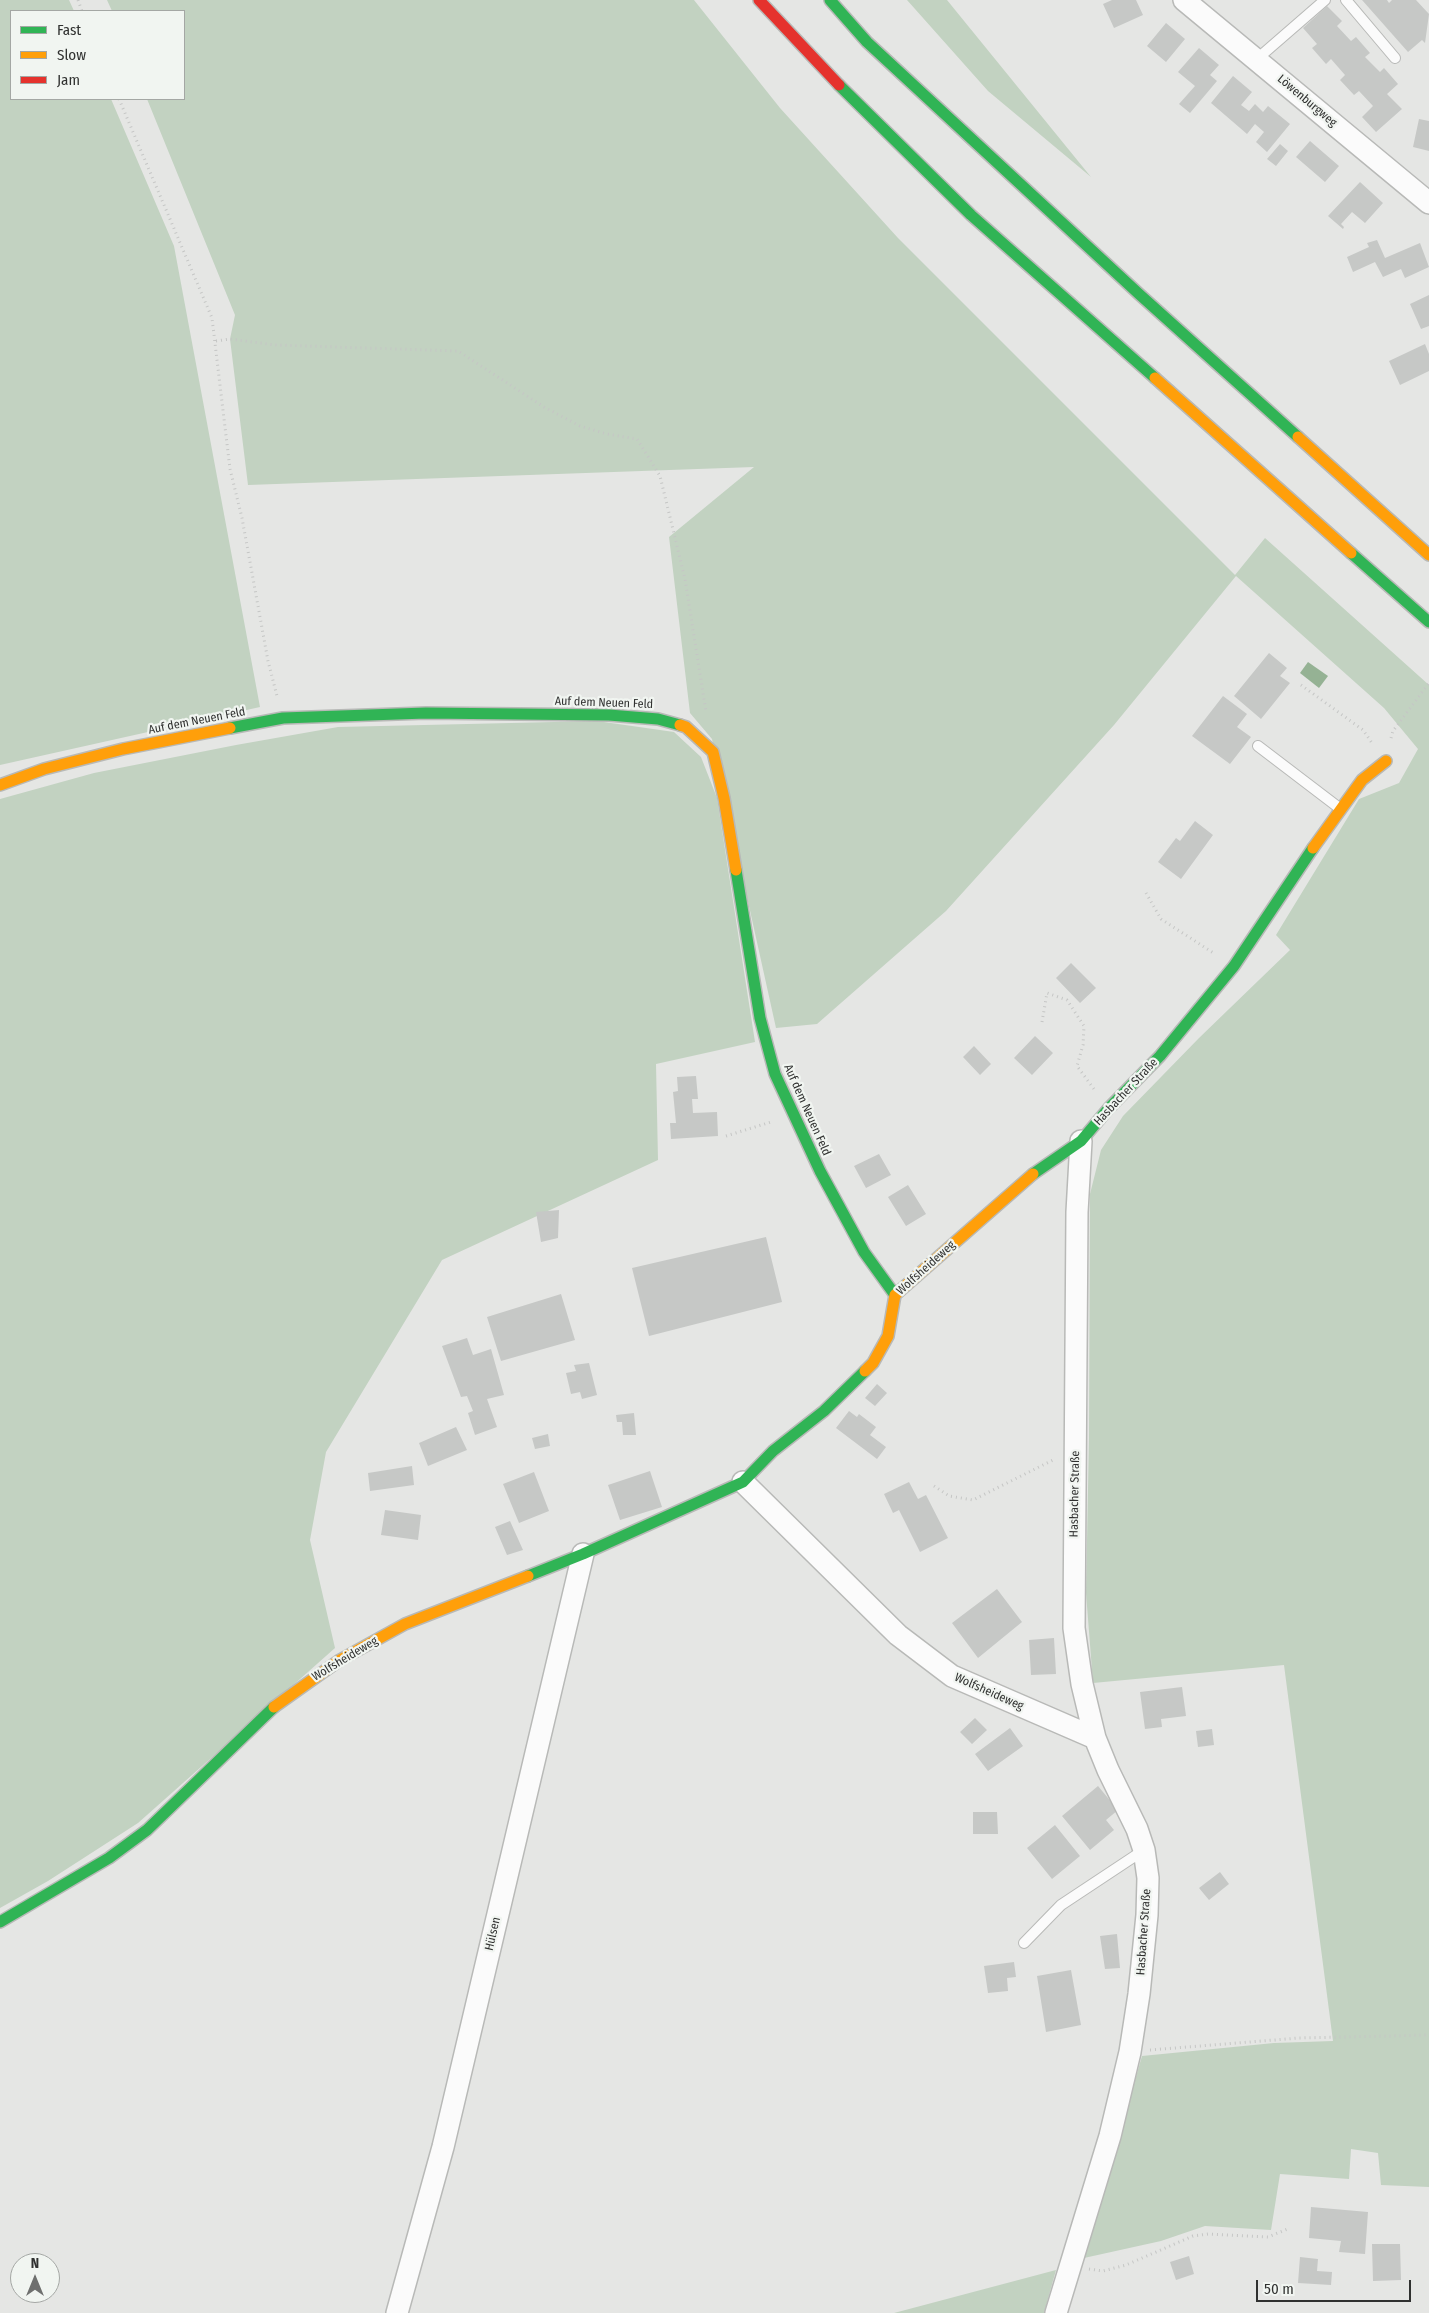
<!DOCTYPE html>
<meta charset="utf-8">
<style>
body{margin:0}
#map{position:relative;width:1429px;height:2313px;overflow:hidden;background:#e5e6e4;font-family:"Fira Sans Condensed",sans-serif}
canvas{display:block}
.legend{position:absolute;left:10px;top:10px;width:175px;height:90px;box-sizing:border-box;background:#f1f5f1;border:1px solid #a4a7a4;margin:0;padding:6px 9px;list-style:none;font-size:15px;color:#303130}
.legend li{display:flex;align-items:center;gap:10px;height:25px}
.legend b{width:25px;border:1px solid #a4a7a4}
.north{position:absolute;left:10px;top:2253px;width:50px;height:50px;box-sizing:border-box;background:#f1f5f1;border:1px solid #a4a7a4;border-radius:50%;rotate:0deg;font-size:14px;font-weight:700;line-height:20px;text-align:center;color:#303130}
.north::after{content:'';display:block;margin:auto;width:18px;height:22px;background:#6f706f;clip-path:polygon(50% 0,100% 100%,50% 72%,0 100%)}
.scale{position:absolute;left:1256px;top:2280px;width:155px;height:22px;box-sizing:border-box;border:2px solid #303130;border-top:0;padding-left:6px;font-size:15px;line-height:18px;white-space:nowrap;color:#303130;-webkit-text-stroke:4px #f1f5f1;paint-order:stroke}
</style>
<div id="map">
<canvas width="1429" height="2313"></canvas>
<ul class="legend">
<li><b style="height:6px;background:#30b455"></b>Fast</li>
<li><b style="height:6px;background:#ff9f0a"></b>Slow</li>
<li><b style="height:6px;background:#e5322d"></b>Jam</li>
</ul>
<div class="north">N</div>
<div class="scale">50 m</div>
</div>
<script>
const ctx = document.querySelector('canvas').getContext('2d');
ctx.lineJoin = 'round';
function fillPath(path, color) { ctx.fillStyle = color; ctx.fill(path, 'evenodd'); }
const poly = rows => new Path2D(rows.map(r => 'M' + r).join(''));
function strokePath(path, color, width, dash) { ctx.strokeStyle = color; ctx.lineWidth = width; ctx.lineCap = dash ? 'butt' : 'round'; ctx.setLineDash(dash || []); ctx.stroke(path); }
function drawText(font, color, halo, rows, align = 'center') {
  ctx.font = font + ' "Fira Sans Condensed",sans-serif'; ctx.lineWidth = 4.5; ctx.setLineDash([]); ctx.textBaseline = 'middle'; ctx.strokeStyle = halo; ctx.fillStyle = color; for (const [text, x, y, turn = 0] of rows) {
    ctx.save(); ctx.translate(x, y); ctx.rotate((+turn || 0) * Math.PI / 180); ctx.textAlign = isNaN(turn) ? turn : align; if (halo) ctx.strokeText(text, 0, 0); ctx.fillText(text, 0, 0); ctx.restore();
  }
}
fillPath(poly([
 [0,0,69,0,74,11,11,11,11,99,111,99,174,246,260,707,0,765],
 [107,0,694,0,780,108,898,238,1235,575,1265,538,1429,685,1429,2187,1381,2185,1378,2153,1351,2149,1349,2179,1280,2174,1271,2230,1205,2226,1161,2241,1084,2258,1142,2056,1274,2043,1333,2041,1284,1665,1093,1683,1086,1593,1089,1438,1090,1194,1101,1150,1123,1116,1199,1038,1290,950,1276,935,1359,799,1399,783,1418,749,1384,708,1236,576,1114,725,946,911,817,1024,776,1028,712,739,690,713,669,537,754,467,248,485,230,339,235,315,147,99,184,99,184,11,112,11],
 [907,0,947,0,1091,177,988,91],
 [597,721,674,732,701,757,717,798,755,1042,656,1064,658,1160,442,1260,326,1452,310,1540,335,1648,138,1823,48,1881,0,1908,0,799,94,773,236,745,338,727],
 [1056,2270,1044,2313,894,2313]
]), '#c2d2c1');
fillPath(poly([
 [1308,662,1328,676,1319,688,1300,673]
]), '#95b294');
fillPath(poly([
 [1112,0,1136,0,1143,15,1114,28,1103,4],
 [1362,0,1387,0,1389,3,1392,0,1416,0,1429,14,1425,43,1422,40,1408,52],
 [1327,6,1342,21,1337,26,1351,41,1356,37,1370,53,1365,57,1380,72,1384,68,1398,84,1387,94,1402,109,1376,132,1362,117,1373,106,1359,91,1354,95,1340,80,1345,75,1331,59,1326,64,1312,48,1317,44,1303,28],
 [1166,23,1185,39,1166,62,1147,46],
 [1199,48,1219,65,1210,75,1217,81,1190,113,1179,104,1195,86,1178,72],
 [1233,76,1252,92,1241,105,1249,111,1255,104,1263,112,1268,106,1290,124,1267,152,1256,142,1264,132,1255,124,1247,134,1211,103],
 [1419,119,1429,121,1429,151,1413,147],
 [1310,141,1339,166,1325,182,1296,157],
 [1280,144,1288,151,1276,166,1267,159],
 [1360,182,1383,203,1365,223,1352,212,1341,224,1344,227,1343,229,1328,216],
 [1377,240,1385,258,1420,243,1429,267,1405,278,1401,269,1383,277,1375,262,1353,272,1347,257,1369,247,1367,243],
 [1429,295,1429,326,1421,329,1410,304],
 [1425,344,1429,354,1429,371,1400,385,1389,361],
 [1269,653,1287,668,1280,676,1290,683,1261,719,1234,696],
 [1223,696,1247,714,1237,727,1251,737,1230,764,1192,736],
 [1195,821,1213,835,1181,879,1158,862,1176,838,1180,841],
 [1071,963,1096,988,1080,1003,1056,978],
 [1035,1036,1053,1053,1032,1075,1014,1058],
 [974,1046,991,1064,980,1075,963,1057],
 [696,1076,698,1099,692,1099,693,1113,717,1112,718,1136,671,1139,670,1123,676,1123,673,1092,678,1091,677,1077],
 [879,1154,891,1175,866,1188,854,1166],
 [908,1185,926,1214,906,1226,888,1197],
 [559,1210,558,1238,541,1242,536,1212],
 [766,1237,782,1302,649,1336,632,1268],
 [561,1294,575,1340,501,1361,487,1317],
 [467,1338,473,1355,491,1349,504,1395,487,1399,497,1427,475,1435,468,1413,473,1411,467,1396,461,1397,442,1346],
 [589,1363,597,1395,582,1399,580,1392,571,1394,566,1373,576,1371,574,1365],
 [877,1384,887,1393,875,1406,865,1398],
 [849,1411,857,1417,859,1414,876,1427,870,1435,886,1447,877,1459,836,1428],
 [634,1413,636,1435,623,1435,622,1422,617,1422,616,1415],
 [456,1427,467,1450,428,1466,419,1443],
 [548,1434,550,1446,535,1449,532,1438],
 [412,1466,414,1485,370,1491,368,1473],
 [650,1471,662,1507,620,1520,608,1485],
 [534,1472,549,1511,519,1523,503,1484],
 [909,1482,918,1499,926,1495,948,1538,920,1552,899,1510,893,1513,884,1494],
 [385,1510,421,1515,418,1540,381,1535],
 [510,1521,523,1550,507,1555,495,1527],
 [997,1589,1022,1622,978,1658,952,1623],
 [1054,1638,1056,1674,1031,1675,1029,1640],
 [1182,1687,1186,1716,1161,1719,1162,1727,1145,1729,1140,1692],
 [975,1718,987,1730,972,1744,960,1732],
 [1010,1728,1023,1746,988,1771,975,1754],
 [1212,1729,1214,1745,1198,1747,1196,1731],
 [1098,1786,1118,1810,1106,1820,1114,1830,1090,1850,1062,1816],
 [973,1812,997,1812,998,1834,973,1834],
 [1055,1825,1080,1856,1052,1879,1027,1848],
 [1220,1872,1229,1884,1209,1900,1199,1888],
 [1117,1934,1120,1968,1105,1969,1100,1936],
 [1014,1962,1016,1977,1007,1978,1008,1991,988,1993,984,1966],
 [1071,1970,1081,2025,1046,2032,1037,1976],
 [1311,2207,1368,2212,1365,2254,1339,2252,1341,2241,1309,2238],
 [1372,2244,1400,2244,1401,2280,1373,2281],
 [1189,2256,1194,2274,1176,2280,1170,2262],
 [1300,2257,1318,2259,1317,2271,1332,2272,1331,2285,1298,2283]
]), '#c6c8c6');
const lane = poly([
 [1346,0,1395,58],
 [1257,59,1325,0],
 [1258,746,1338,807],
 [1024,1943,1061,1905,1144,1850]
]);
const street = poly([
 [1184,0,1429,203],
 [743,1482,898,1635,952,1676,1095,1738],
 [397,2313,443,2147,583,1554],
 [1056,2313,1110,2136,1130,2052,1139,1994,1147,1915,1148,1878,1144,1850,1137,1829,1108,1770,1095,1738,1082,1684,1074,1628,1077,1212,1081,1141]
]);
const fast = poly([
 [830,0,867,42,1139,294,1298,437],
 [839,85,971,215,1155,378],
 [1351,553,1429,622],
 [230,728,283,718,426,713,609,715,658,719,680,725],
 [736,870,760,1018,775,1074,820,1171,864,1252,895,1295],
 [1033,1174,1081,1141,1109,1108,1160,1056,1234,966,1313,848],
 [528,1576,583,1554,743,1482,773,1451,824,1411,865,1371],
 [0,1922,109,1858,147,1830,274,1707]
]);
const slow = poly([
 [1155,378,1351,553],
 [1298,437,1429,555],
 [680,725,686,727,713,752,724,798,736,870],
 [0,785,44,769,123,749,230,728],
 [1313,848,1362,780,1386,761],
 [865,1371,873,1363,888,1336,895,1295,1033,1174],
 [274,1707,340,1660,405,1624,528,1576]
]);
const jam = poly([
 [759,0,839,85]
]);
strokePath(lane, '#b8b9b7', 12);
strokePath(street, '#b8b9b7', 24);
strokePath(fast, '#b8b9b7', 14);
strokePath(slow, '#b8b9b7', 14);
strokePath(jam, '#b8b9b7', 14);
strokePath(poly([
 [78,0,82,11],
 [119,99,212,318,230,469,242,518,268,661,277,696],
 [216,341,230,339,275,345,458,351,544,407,580,426,607,434,637,439,660,476,685,579,706,712],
 [1301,685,1363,730,1372,743],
 [1391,738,1393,731,1429,683],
 [1146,893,1161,919,1215,954],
 [1042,1022,1047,993,1067,1000,1084,1026,1083,1045,1077,1066,1094,1089],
 [726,1136,771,1122],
 [934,1486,949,1496,973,1500,1055,1459],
 [1150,2050,1299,2038,1429,2035],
 [1089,2269,1103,2271,1126,2265,1193,2236,1208,2234,1268,2237,1290,2228]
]), '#c5c6c5', 3, [1, 4]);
strokePath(lane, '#fbfbfb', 10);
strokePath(street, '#fbfbfb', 21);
strokePath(fast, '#30b455', 11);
strokePath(slow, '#ff9f0a', 11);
strokePath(jam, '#e5322d', 11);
drawText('12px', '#303130', '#f1f5f1', [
 ["Löwenburgweg",1307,101,40],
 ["Auf dem Neuen Feld",604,703,2],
 ["Auf dem Neuen Feld",197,721,-11],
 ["Hasbacher Straße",1126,1092,-47],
 ["Auf dem Neuen Feld",807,1110,66],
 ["Wolfsheideweg",926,1268,-42],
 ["Hasbacher Straße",1075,1494,-89],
 ["Wolfsheideweg",345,1659,-31],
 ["Wolfsheideweg",989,1692,24],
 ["Hasbacher Straße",1144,1932,-86],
 ["Hülsen",493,1934,-77]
]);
</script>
